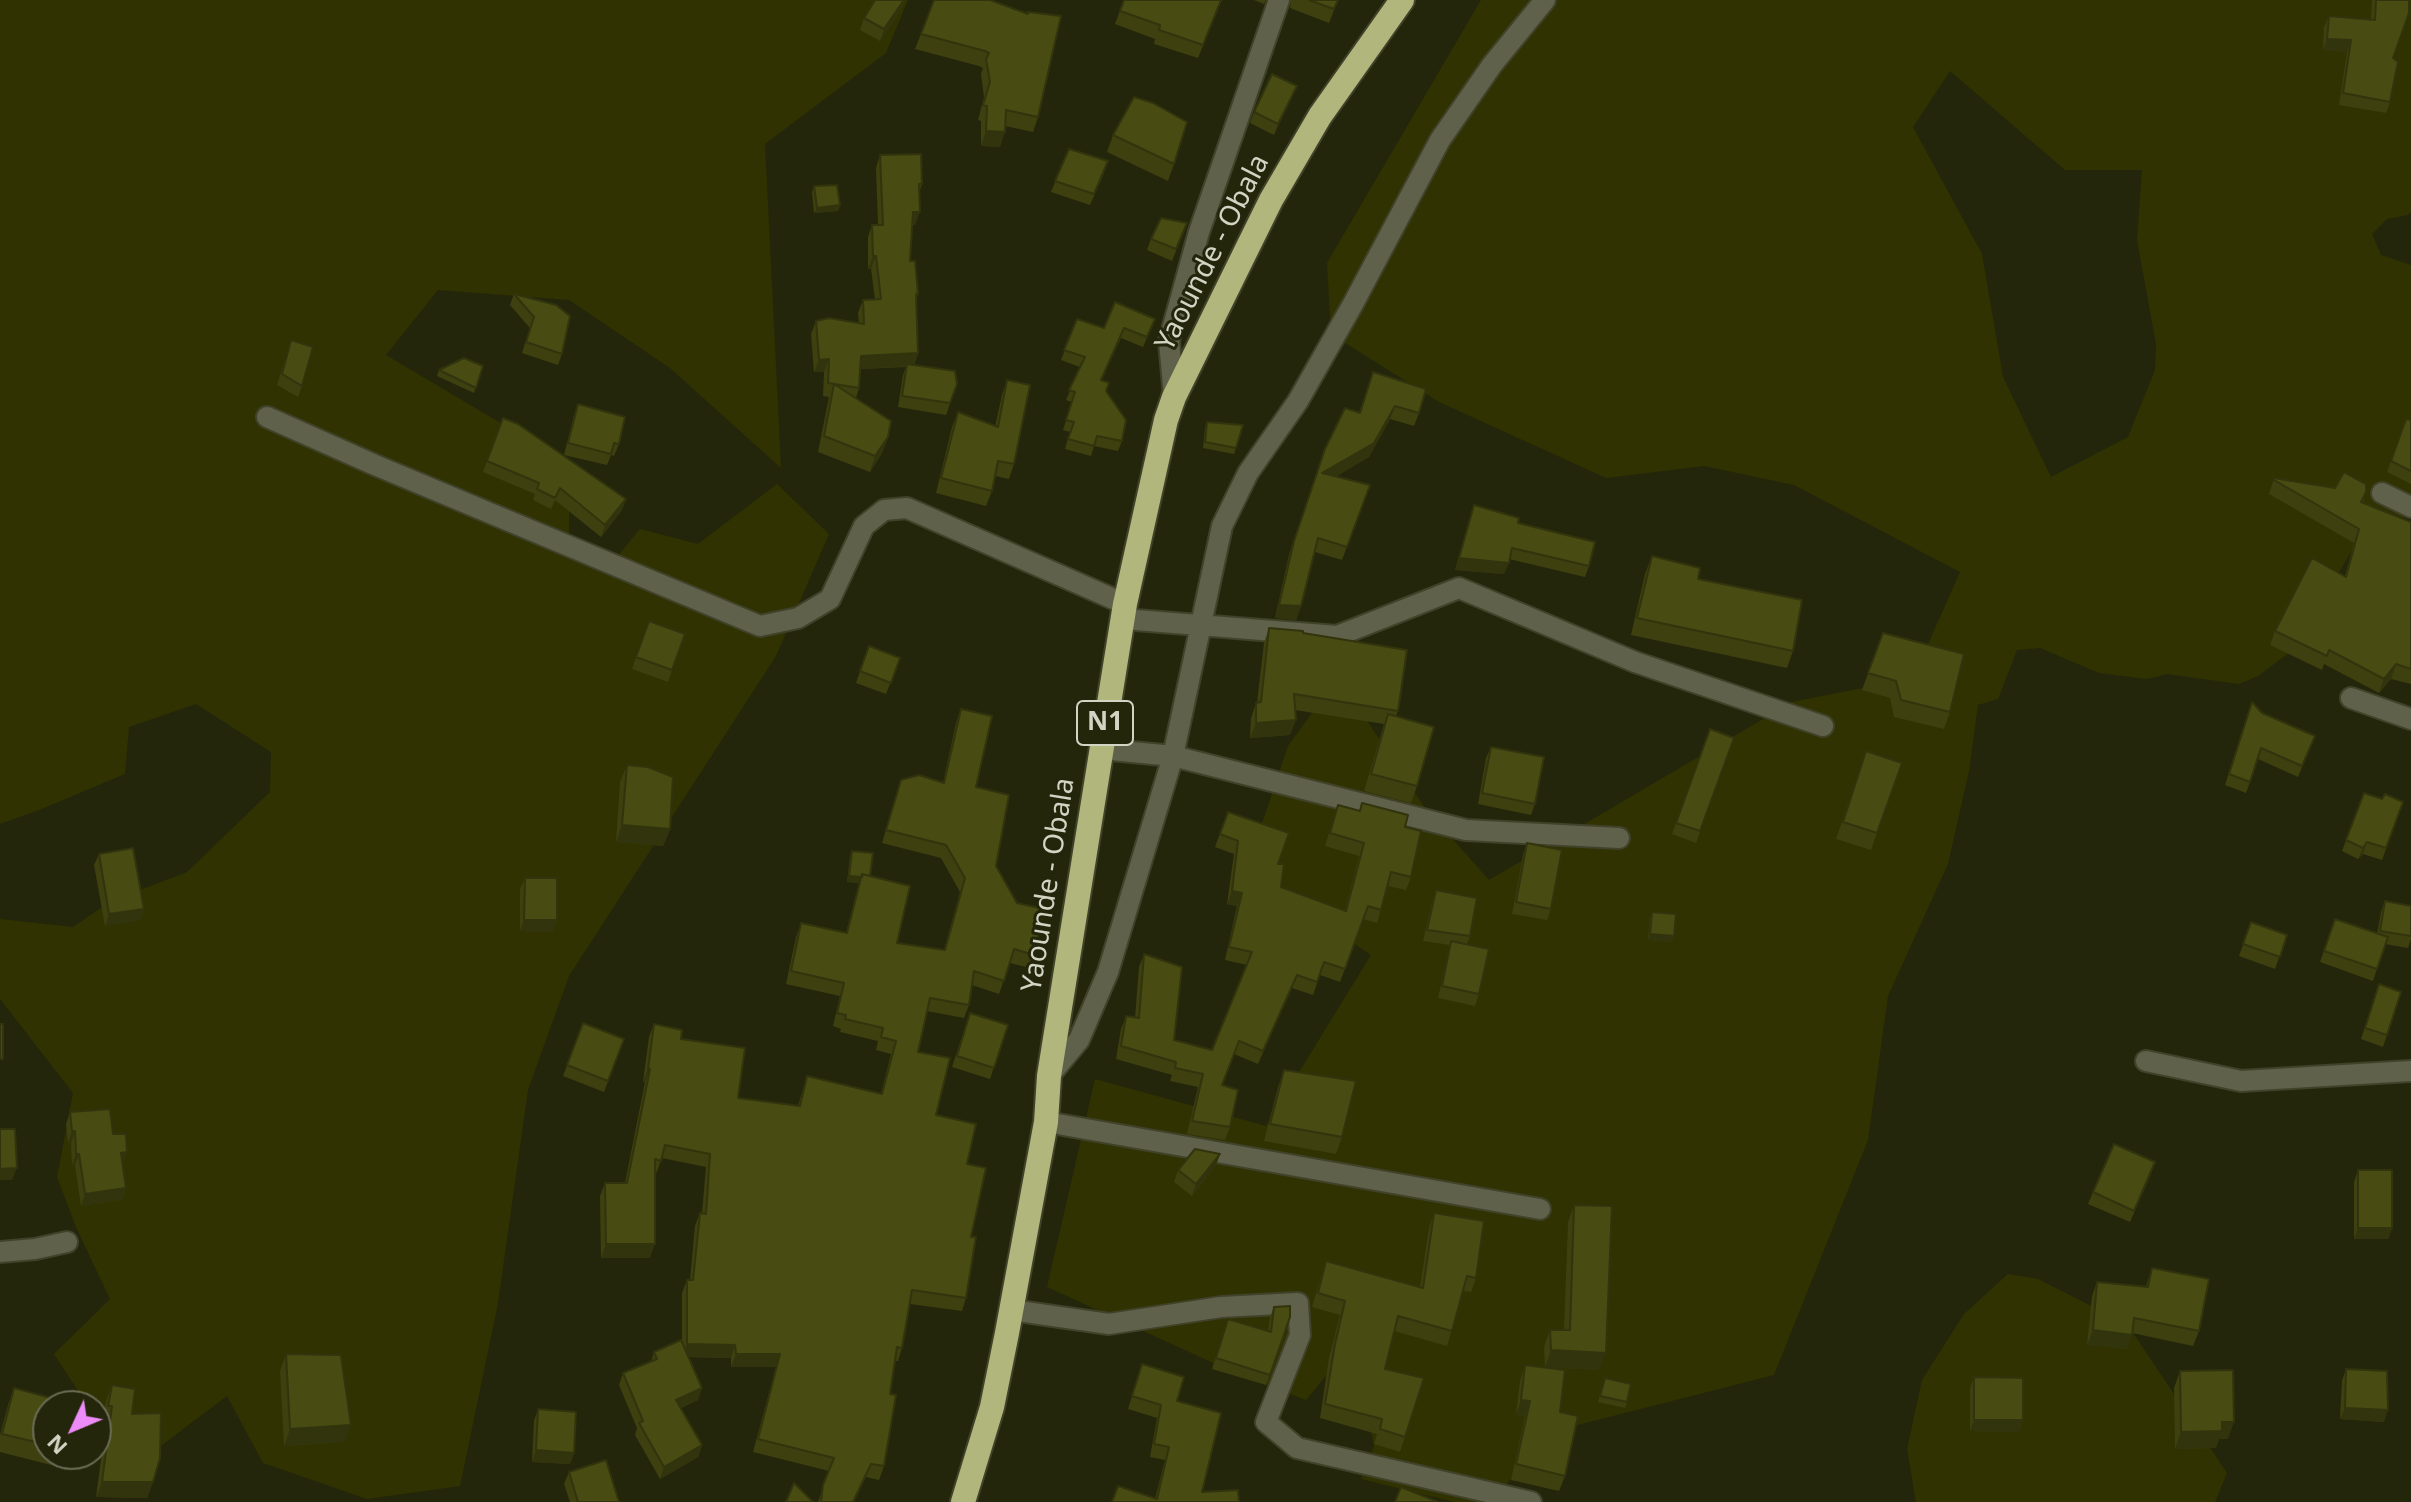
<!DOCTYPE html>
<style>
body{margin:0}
#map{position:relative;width:2411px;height:1502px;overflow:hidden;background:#24260b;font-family:"Noto Sans",sans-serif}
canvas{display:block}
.north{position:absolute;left:32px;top:1390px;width:80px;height:80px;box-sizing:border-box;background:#24260b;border:2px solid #6a6c55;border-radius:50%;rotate:226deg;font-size:22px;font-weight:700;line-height:32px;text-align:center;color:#d2d4c4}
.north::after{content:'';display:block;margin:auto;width:28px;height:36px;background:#ed8cf9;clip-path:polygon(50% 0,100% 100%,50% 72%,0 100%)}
</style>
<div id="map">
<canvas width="2411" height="1502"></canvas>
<div class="north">N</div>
</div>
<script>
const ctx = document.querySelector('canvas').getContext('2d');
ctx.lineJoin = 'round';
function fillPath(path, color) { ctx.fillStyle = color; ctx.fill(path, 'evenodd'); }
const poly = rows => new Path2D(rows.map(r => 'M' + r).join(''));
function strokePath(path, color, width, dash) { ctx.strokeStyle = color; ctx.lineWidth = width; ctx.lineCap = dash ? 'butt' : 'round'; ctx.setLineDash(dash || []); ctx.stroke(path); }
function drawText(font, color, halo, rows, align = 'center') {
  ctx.font = font + ' "Noto Sans",sans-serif'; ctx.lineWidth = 6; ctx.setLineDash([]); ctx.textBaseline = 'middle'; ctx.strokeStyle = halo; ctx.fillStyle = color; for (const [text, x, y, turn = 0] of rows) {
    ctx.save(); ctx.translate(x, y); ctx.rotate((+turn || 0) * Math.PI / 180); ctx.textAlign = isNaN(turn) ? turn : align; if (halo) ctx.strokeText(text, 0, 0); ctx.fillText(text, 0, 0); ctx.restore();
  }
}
fillPath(poly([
 [0,0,908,0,886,53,765,144,781,468,670,368,569,300,438,290,386,355,536,444,569,476,569,536,612,563,640,529,698,544,777,484,829,534,776,656,569,976,528,1090,498,1303,460,1486,367,1499,263,1463,227,1396,162,1445,96,1414,96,1406,88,1406,54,1354,110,1299,76,1227,57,1177,73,1093,0,999,0,919,73,927,111,901,187,872,270,792,271,752,196,704,129,727,125,774,39,810,0,824],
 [1481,0,2411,0,2411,212,2408,215,2387,219,2372,234,2381,255,2411,265,2411,513,2354,547,2293,650,2258,676,2239,684,2167,674,2147,679,2099,673,2040,648,2017,650,1998,699,1978,705,1969,771,1948,864,1888,996,1868,1140,1774,1375,1562,1429,1488,1502,1454,1502,1361,1479,1374,1446,1360,1371,1340,1359,1306,1400,1233,1372,1047,1287,1095,1079,1266,1126,1371,955,1246,871,1288,746,1338,677,1425,808,1489,880,1792,702,1913,678,1960,572,1794,485,1704,466,1606,478,1439,402,1331,334,1327,263],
 [1950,71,2065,170,2142,170,2137,240,2156,344,2155,370,2128,437,2051,477,2003,377,1982,254,1913,127],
 [2008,1274,2038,1279,2127,1324,2227,1473,2215,1502,1916,1502,1907,1449,1922,1380,1964,1314]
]), '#303201');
const minor = poly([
 [1174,397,1169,341,1199,232,1279,0],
 [267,417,375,465,760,626,798,618,830,599,864,526,884,510,907,508,1125,604],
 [2382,493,2411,507],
 [1123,619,1337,636,1459,588,1635,662,1823,726],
 [2351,698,2411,719],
 [1101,749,1173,756,1466,830,1619,838],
 [2146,1061,2241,1081,2411,1071],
 [1049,1076,1079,1040,1108,972,1173,756,1222,526,1248,473,1298,401,1353,304,1440,140,1492,65,1545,0],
 [1046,1122,1540,1209],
 [0,1252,35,1249,67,1242],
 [1011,1310,1109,1324,1221,1307,1298,1303,1300,1335,1266,1422,1297,1448,1531,1502]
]);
const highway = poly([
 [963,1502,992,1407,1007,1333,1046,1122,1049,1076,1125,604,1166,420,1174,397,1271,200,1320,116,1402,0]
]);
strokePath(minor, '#404229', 24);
strokePath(highway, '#404229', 28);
strokePath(minor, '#5f614b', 20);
strokePath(highway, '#b1b67d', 24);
fillPath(poly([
 [875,0,905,0,902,8,880,41,860,30,864,18],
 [934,0,990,0,1038,117,1033,132,1005,126,1000,147,981,146,981,121,978,120,984,97,981,74,983,68,979,66,915,49],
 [1124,0,1222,0,1198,58,1154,44,1155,39,1115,24],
 [1254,0,1266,0,1264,4],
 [1291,0,1338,0,1329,23,1290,8],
 [2372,0,2409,0,2393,58,2390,102,2386,113,2339,105,2347,52,2323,50,2324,27,2329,16,2371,19],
 [1297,86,1274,135,1250,123,1254,112],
 [1113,135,1174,164,1168,181,1107,152],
 [1069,149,1104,173,1090,205,1051,192],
 [880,155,922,184,919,193,915,225,912,225,910,261,918,294,916,300,918,353,914,365,957,384,946,415,898,407,903,375,906,367,860,369,859,388,856,398,888,437,882,453,870,472,818,452,829,397,823,396,824,372,814,372,811,334,816,321,859,323,858,313,863,300,875,299,871,269,868,269,868,237,872,225,878,225,876,168],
 [814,186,840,205,838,211,814,213,812,192],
 [1187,223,1172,261,1147,250,1151,239],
 [514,294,556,305,562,354,558,365,522,353,530,328,510,305],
 [1077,319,1104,328,1155,319,1143,347,1121,338,1101,380,1122,441,1118,451,1094,446,1091,456,1065,449,1070,432,1063,430,1072,402,1066,400,1080,367,1061,360],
 [291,340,302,386,298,397,277,385],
 [483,366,474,393,437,376,439,370],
 [1373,372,1419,413,1414,426,1390,419,1369,457,1335,477,1370,485,1342,560,1315,552,1301,606,1296,620,1275,618,1289,555,1325,449,1359,413],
 [1007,380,1014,464,1009,479,995,476,992,491,986,506,936,493,952,427,958,412,995,427,1002,395],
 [578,404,619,444,614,456,611,455,607,465,564,455,574,415],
 [503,418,626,499,622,510,601,537,555,500,551,509,533,500,535,494,483,472],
 [2406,419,2411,420,2411,484,2387,472],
 [1207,422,1243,425,1234,454,1203,448,1205,428],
 [2274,478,2366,492,2363,503,2411,522,2411,684,2391,679,2379,693,2324,664,2322,670,2270,645,2275,631,2345,576,2354,543,2269,494],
 [1474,505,1518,523,1589,566,1585,577,1509,559,1504,574,1455,570],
 [1652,556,1698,579,1793,651,1787,668,1631,635,1645,574],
 [649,621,685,634,668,682,632,669],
 [1269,628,1303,633,1398,711,1396,716,1417,786,1411,803,1364,791,1384,724,1295,710,1290,735,1250,738,1251,718,1256,703,1257,703,1264,643],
 [1883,633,1950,712,1944,729,1894,717,1890,698,1862,690],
 [869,646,900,658,886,694,856,683],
 [961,709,976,787,996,866,1034,955,1030,968,1010,963,999,994,972,985,969,1005,964,1018,927,1011,918,1052,936,1115,967,1164,971,1237,966,1298,962,1311,910,1304,902,1348,898,1361,895,1361,890,1394,884,1466,879,1480,866,1477,854,1502,818,1502,829,1471,753,1452,776,1367,731,1367,731,1358,688,1357,698,1400,681,1408,702,1445,698,1457,660,1479,635,1435,637,1428,619,1385,623,1373,651,1362,654,1352,682,1343,682,1293,687,1280,690,1280,695,1226,700,1213,702,1213,706,1167,662,1158,656,1174,655,1174,650,1258,601,1258,600,1196,605,1183,625,1183,645,1082,643,1082,649,1037,654,1024,681,1039,738,1098,798,1106,807,1076,881,1094,891,1054,876,1050,878,1041,840,1032,841,1029,833,1026,840,996,786,984,796,937,801,923,846,933,859,883,847,882,850,856,852,851,870,876,897,943,944,950,960,892,941,858,882,843,901,780,943,783,956,723],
 [2248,713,2262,713,2315,736,2298,777,2258,759,2246,793,2225,785],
 [1710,729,1734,738,1696,843,1672,834],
 [1491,747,1535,804,1531,815,1478,804,1486,758],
 [1866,751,1877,833,1871,850,1836,839],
 [627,765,670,829,663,846,616,842,620,782],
 [2364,793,2382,799,2403,802,2382,860,2363,854,2358,859,2342,851],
 [1338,805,1405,827,1411,877,1406,890,1388,886,1377,923,1363,919,1340,982,1320,975,1313,995,1292,988,1258,1064,1234,1054,1223,1085,1230,1127,1225,1140,1187,1134,1198,1087,1170,1081,1172,1075,1116,1059,1121,1029,1126,1016,1135,1018,1139,967,1144,954,1174,1040,1212,1050,1247,965,1225,960,1237,906,1227,904,1234,854,1215,847,1228,812,1278,864,1281,887,1345,910,1359,856,1325,846],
 [1527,843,1551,909,1547,920,1512,914,1523,855],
 [99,854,144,909,140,920,105,926,94,865],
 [525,878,553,932,520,931,520,889],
 [1436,890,1470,936,1467,944,1479,994,1475,1006,1438,998,1450,945,1423,941,1432,902],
 [2385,901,2411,906,2411,939,2408,948,2385,944,2373,981,2320,962,2335,919,2377,934,2381,912],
 [1652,912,1674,936,1672,942,1648,940,1650,917],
 [2251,922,2287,935,2275,969,2239,956],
 [2379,984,2387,1035,2383,1047,2361,1039],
 [583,1023,624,1039,604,1092,563,1076],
 [966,1024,1008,1025,990,1079,952,1067],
 [1284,1070,1342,1137,1336,1154,1264,1141,1278,1087],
 [70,1112,113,1134,122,1164,126,1188,122,1200,81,1206,75,1165,72,1165,71,1143,68,1143,66,1124],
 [1220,1154,1216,1165,1192,1196,1174,1182,1178,1170],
 [2358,1170,2392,1228,2388,1239,2354,1239,2354,1182],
 [2151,1174,2130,1222,2088,1204,2093,1192],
 [1574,1205,1599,1370,1545,1367,1544,1347,1550,1330,1564,1330,1568,1222],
 [1434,1213,1476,1278,1471,1292,1463,1291,1447,1346,1394,1331,1385,1369,1405,1437,1400,1452,1374,1444,1377,1434,1320,1418,1329,1358,1340,1315,1312,1307,1326,1261,1420,1287,1429,1228],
 [2152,1268,2199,1331,2193,1346,2132,1333,2127,1349,2087,1345,2092,1296,2097,1282,2146,1286],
 [1274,1307,1290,1317,1266,1385,1212,1369,1224,1330,1268,1332,1270,1317],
 [286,1354,345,1442,284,1446,280,1371],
 [1142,1364,1177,1401,1202,1492,1155,1499,1165,1460,1150,1457,1157,1418,1128,1409],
 [1525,1365,1560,1412,1565,1476,1559,1491,1511,1480,1525,1416,1516,1415,1520,1381],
 [2346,1369,2384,1422,2340,1419,2342,1381],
 [2180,1371,2228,1439,2219,1439,2216,1448,2175,1449,2174,1388],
 [1974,1377,2023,1420,2019,1432,1970,1431,1970,1389],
 [1605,1378,1627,1402,1625,1408,1598,1402],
 [112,1385,132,1414,153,1482,147,1498,96,1497,106,1422,103,1421,106,1401],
 [14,1388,48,1406,48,1454,64,1454,59,1467,0,1452,0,1435,8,1405],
 [538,1409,574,1453,570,1464,532,1462,534,1421],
 [569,1472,619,1502,570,1502,564,1484]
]), '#3e400f');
fillPath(poly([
 [904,0,905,0,902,8,880,41,884,29],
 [2327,39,2351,40,2347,52,2323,50],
 [1297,86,1292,97,1274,135,1278,124],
 [986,131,1005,132,1000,147,981,146],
 [840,205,838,211,814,213,817,208],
 [913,212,920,212,915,225,908,225],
 [873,256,876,256,871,269,868,269],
 [918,353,913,366,857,369,861,356],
 [829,359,824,372,814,372,819,360],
 [1395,406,1390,419,1369,457,1317,487,1322,473],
 [888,437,882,453,870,472,875,456],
 [626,499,622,510,601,537,605,525],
 [1459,558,1509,563,1504,574,1455,570],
 [1279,605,1301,606,1296,620,1275,618],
 [2396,664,2391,679,2379,693,2384,679],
 [1296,720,1290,735,1250,738,1256,723],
 [622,825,670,829,663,846,616,842],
 [2367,842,2363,854,2358,859,2363,848],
 [849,876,861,877,859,883,847,882],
 [1232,891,1242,893,1237,906,1227,904],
 [144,909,140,920,105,926,109,914],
 [524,920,557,920,553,932,520,931],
 [1650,934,1674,936,1672,942,1648,940],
 [1297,975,1292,988,1258,1064,1263,1051],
 [648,1069,650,1069,645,1082,643,1082],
 [72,1131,75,1131,71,1143,68,1143],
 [127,1152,123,1164,121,1153],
 [76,1154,79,1154,75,1165,72,1165],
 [1220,1154,1216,1165,1192,1196,1196,1184],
 [17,1168,12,1180,0,1180,0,1169],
 [126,1188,122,1200,81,1206,85,1194],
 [2358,1228,2392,1228,2388,1239,2354,1239],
 [606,1244,655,1244,650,1258,601,1258],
 [2093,1330,2132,1335,2127,1349,2087,1345],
 [687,1344,735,1345,731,1358,682,1357],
 [1551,1350,1606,1353,1599,1370,1545,1367],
 [736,1354,780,1354,776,1367,731,1367],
 [702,1388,698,1400,672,1411,676,1400],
 [1521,1400,1530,1401,1525,1416,1516,1415],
 [2345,1408,2388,1410,2384,1422,2340,1419],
 [1974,1420,2023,1420,2019,1432,1970,1431],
 [2222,1422,2234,1422,2228,1439,2219,1439,2216,1448,2175,1449,2181,1432],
 [351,1425,345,1442,284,1446,290,1429],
 [702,1445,698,1457,660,1479,664,1467],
 [536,1450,574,1453,570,1464,532,1462],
 [102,1482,153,1482,147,1498,96,1497]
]), '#32340d');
const building = poly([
 [875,0,904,0,884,29,864,18,875,0],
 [934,0,990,0,1028,14,1028,12,1061,16,1038,117,1006,110,1005,132,986,131,987,106,983,105,990,82,986,59,989,53,985,51,921,34,934,0],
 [1124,0,1221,0,1203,45,1159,30,1160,25,1120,11,1124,0],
 [1309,0,1338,0,1334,9,1309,0],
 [2376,0,2409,0,2409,13,2393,58,2398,62,2390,102,2343,93,2351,40,2327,39,2329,16,2375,20,2376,0],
 [1272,74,1297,86,1278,124,1254,112,1272,74],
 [1134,97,1153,103,1187,122,1174,164,1113,135,1134,97],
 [1069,149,1108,161,1094,194,1055,181,1069,149],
 [921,154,922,184,919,184,920,212,913,212,910,261,915,261,918,294,916,294,918,353,861,356,859,388,828,383,829,359,819,360,816,321,829,318,864,324,863,300,881,299,876,256,873,256,872,225,883,225,880,155,921,154],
 [837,185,840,205,817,208,814,186,837,185],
 [1161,218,1187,223,1176,249,1151,239,1161,218],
 [514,294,556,305,570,316,562,354,526,342,534,317,514,294],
 [1115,302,1155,319,1147,337,1124,328,1101,380,1109,383,1106,391,1126,420,1122,441,1097,436,1094,446,1068,439,1074,422,1066,420,1075,392,1069,390,1085,357,1064,350,1077,319,1104,328,1115,302],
 [291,340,313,347,302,386,282,374,291,340],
 [464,358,483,366,476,388,439,370,464,358],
 [907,364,955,371,957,384,950,403,902,396,907,364],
 [1373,372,1426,389,1419,413,1395,406,1374,443,1322,473,1370,485,1347,547,1318,538,1301,606,1279,605,1294,541,1325,449,1345,408,1360,413,1373,372],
 [1007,380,1030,385,1014,464,998,461,992,491,941,478,958,412,998,427,1007,380],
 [834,384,891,421,888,437,875,456,824,436,834,384],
 [578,404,625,417,619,444,614,443,611,454,568,443,578,404],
 [503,418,518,424,626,499,605,525,560,488,555,498,537,489,539,483,487,461,503,418],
 [2406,419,2411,420,2411,471,2391,461,2406,419],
 [1207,422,1243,425,1236,448,1205,442,1207,422],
 [2344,472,2366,484,2366,492,2361,502,2411,522,2411,669,2396,664,2384,679,2329,650,2327,656,2275,631,2312,558,2346,577,2359,529,2274,480,2274,478,2335,488,2344,472],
 [1474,505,1519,518,1518,523,1595,542,1589,566,1512,548,1509,563,1459,558,1474,505],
 [1652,556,1700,568,1698,579,1802,600,1793,651,1637,618,1652,556],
 [649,621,685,634,672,670,636,657,649,621],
 [1269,628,1303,631,1303,633,1407,650,1398,711,1294,694,1296,720,1256,723,1256,703,1261,702,1269,628],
 [1883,633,1964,654,1950,712,1901,700,1896,681,1868,673,1883,633],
 [869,646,900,658,891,683,860,671,869,646],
 [2252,702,2262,713,2315,736,2302,766,2261,748,2250,782,2229,774,2252,702],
 [961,709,992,716,976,787,1009,795,996,866,1017,903,1044,909,1034,955,1014,949,1004,981,974,971,969,1005,930,998,918,1052,950,1058,936,1115,976,1124,967,1164,986,1168,971,1237,976,1237,966,1298,912,1290,902,1348,897,1347,890,1394,896,1395,884,1466,871,1464,853,1502,821,1502,823,1485,834,1458,758,1439,780,1354,736,1354,735,1345,687,1344,687,1280,693,1280,700,1213,706,1214,710,1154,665,1145,661,1161,655,1159,655,1244,606,1244,605,1183,627,1183,650,1069,648,1069,654,1024,682,1030,681,1039,745,1048,738,1098,800,1106,807,1076,882,1094,896,1041,881,1037,883,1028,845,1019,846,1015,837,1013,844,983,791,971,801,923,847,933,862,874,910,886,897,943,945,950,965,878,946,845,886,830,901,780,919,775,944,783,961,709],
 [1388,714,1434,727,1417,786,1371,774,1388,714],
 [1710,729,1734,738,1700,831,1676,823,1710,729],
 [1491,747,1544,757,1535,804,1482,793,1491,747],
 [1866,751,1902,763,1877,833,1843,822,1866,751],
 [627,765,648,767,673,777,670,829,622,825,627,765],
 [2364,793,2382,799,2385,794,2403,802,2386,848,2367,842,2363,848,2346,840,2364,793],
 [1362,803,1408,815,1405,827,1421,831,1411,877,1391,872,1381,910,1368,906,1345,969,1324,962,1317,982,1297,975,1263,1051,1239,1041,1222,1085,1238,1090,1230,1127,1192,1121,1203,1074,1175,1068,1176,1062,1121,1046,1126,1016,1139,1018,1144,954,1182,967,1174,1040,1212,1050,1252,952,1229,947,1242,893,1232,891,1238,841,1220,834,1228,812,1289,833,1278,864,1284,864,1281,887,1346,911,1364,843,1330,833,1338,805,1360,811,1362,803],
 [1527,843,1562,850,1551,909,1516,902,1527,843],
 [133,848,144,909,109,914,99,854,133,848],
 [852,851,873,853,870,876,862,874,862,877,849,876,852,851],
 [525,878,557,878,557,920,524,920,525,878],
 [1436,890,1477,898,1470,936,1427,930,1436,890],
 [2385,901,2411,906,2411,936,2380,931,2385,901],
 [1652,912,1676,914,1674,936,1650,934,1652,912],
 [2335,919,2388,937,2377,969,2324,951,2335,919],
 [2251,922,2287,935,2280,957,2243,944,2251,922],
 [1451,941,1489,949,1479,994,1442,986,1451,941],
 [2379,984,2401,992,2387,1035,2365,1028,2379,984],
 [970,1013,1008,1025,994,1068,957,1056,970,1013],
 [583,1023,624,1039,608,1081,567,1065,583,1023],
 [0,1024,3,1024,3,1059,0,1059,0,1024],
 [1284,1070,1356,1081,1342,1137,1270,1124,1284,1070],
 [110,1109,113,1134,126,1134,127,1152,121,1153,126,1188,85,1194,79,1154,76,1154,75,1131,72,1131,70,1112,110,1109],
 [0,1129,15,1129,17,1168,0,1169,0,1129],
 [2114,1144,2155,1162,2134,1211,2093,1192,2114,1144],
 [1195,1149,1220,1154,1196,1184,1178,1170,1195,1149],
 [2358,1170,2392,1170,2392,1228,2358,1228,2358,1170],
 [1574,1205,1612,1206,1606,1353,1551,1350,1550,1330,1570,1330,1574,1205],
 [1434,1213,1484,1221,1476,1278,1467,1276,1452,1331,1398,1316,1385,1369,1424,1378,1405,1437,1380,1429,1382,1419,1325,1404,1335,1344,1345,1301,1318,1293,1326,1261,1423,1288,1434,1213],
 [2152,1268,2209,1279,2199,1331,2134,1318,2132,1335,2093,1330,2097,1282,2148,1287,2152,1268],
 [1290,1306,1290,1317,1270,1375,1216,1358,1228,1319,1271,1332,1274,1307,1290,1306],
 [681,1340,702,1388,676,1400,702,1445,664,1467,639,1423,643,1421,623,1373,657,1359,654,1352,681,1340],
 [286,1354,341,1355,351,1425,290,1429,286,1354],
 [1142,1364,1184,1377,1177,1401,1221,1413,1202,1492,1238,1490,1239,1502,1112,1502,1118,1486,1157,1499,1169,1447,1154,1444,1161,1405,1132,1396,1142,1364],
 [1525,1365,1565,1370,1560,1412,1578,1416,1565,1476,1516,1464,1530,1401,1521,1400,1525,1365],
 [2346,1369,2387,1371,2388,1410,2345,1408,2346,1369],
 [2233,1370,2234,1422,2222,1422,2222,1431,2181,1432,2180,1371,2233,1370],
 [1974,1377,2023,1378,2023,1420,1974,1420,1974,1377],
 [1605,1378,1631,1384,1627,1402,1600,1396,1605,1378],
 [112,1385,135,1389,132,1414,161,1413,160,1458,153,1482,102,1482,112,1406,108,1406,112,1385],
 [14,1388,77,1405,76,1406,48,1406,48,1445,2,1434,14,1388],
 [538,1409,576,1412,574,1453,536,1450,538,1409],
 [606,1460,619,1502,578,1502,569,1472,606,1460],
 [794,1483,813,1502,786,1502,794,1483],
 [1401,1487,1438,1502,1395,1502,1401,1487]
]);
fillPath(building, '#484b12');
strokePath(building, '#32340d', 2);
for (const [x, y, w] of [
 [1105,723,56]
]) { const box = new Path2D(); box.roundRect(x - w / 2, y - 22, w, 44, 6); ctx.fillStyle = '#24260b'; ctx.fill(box); strokePath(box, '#d2d4c4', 2); }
drawText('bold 26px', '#d2d4c4', null, [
 ["N1",1105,723]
]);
drawText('28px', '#d2d4c4', '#24260b', [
 ["Yaounde - Obala",1213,253,-63],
 ["Yaounde - Obala",1049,885,-81]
]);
</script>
